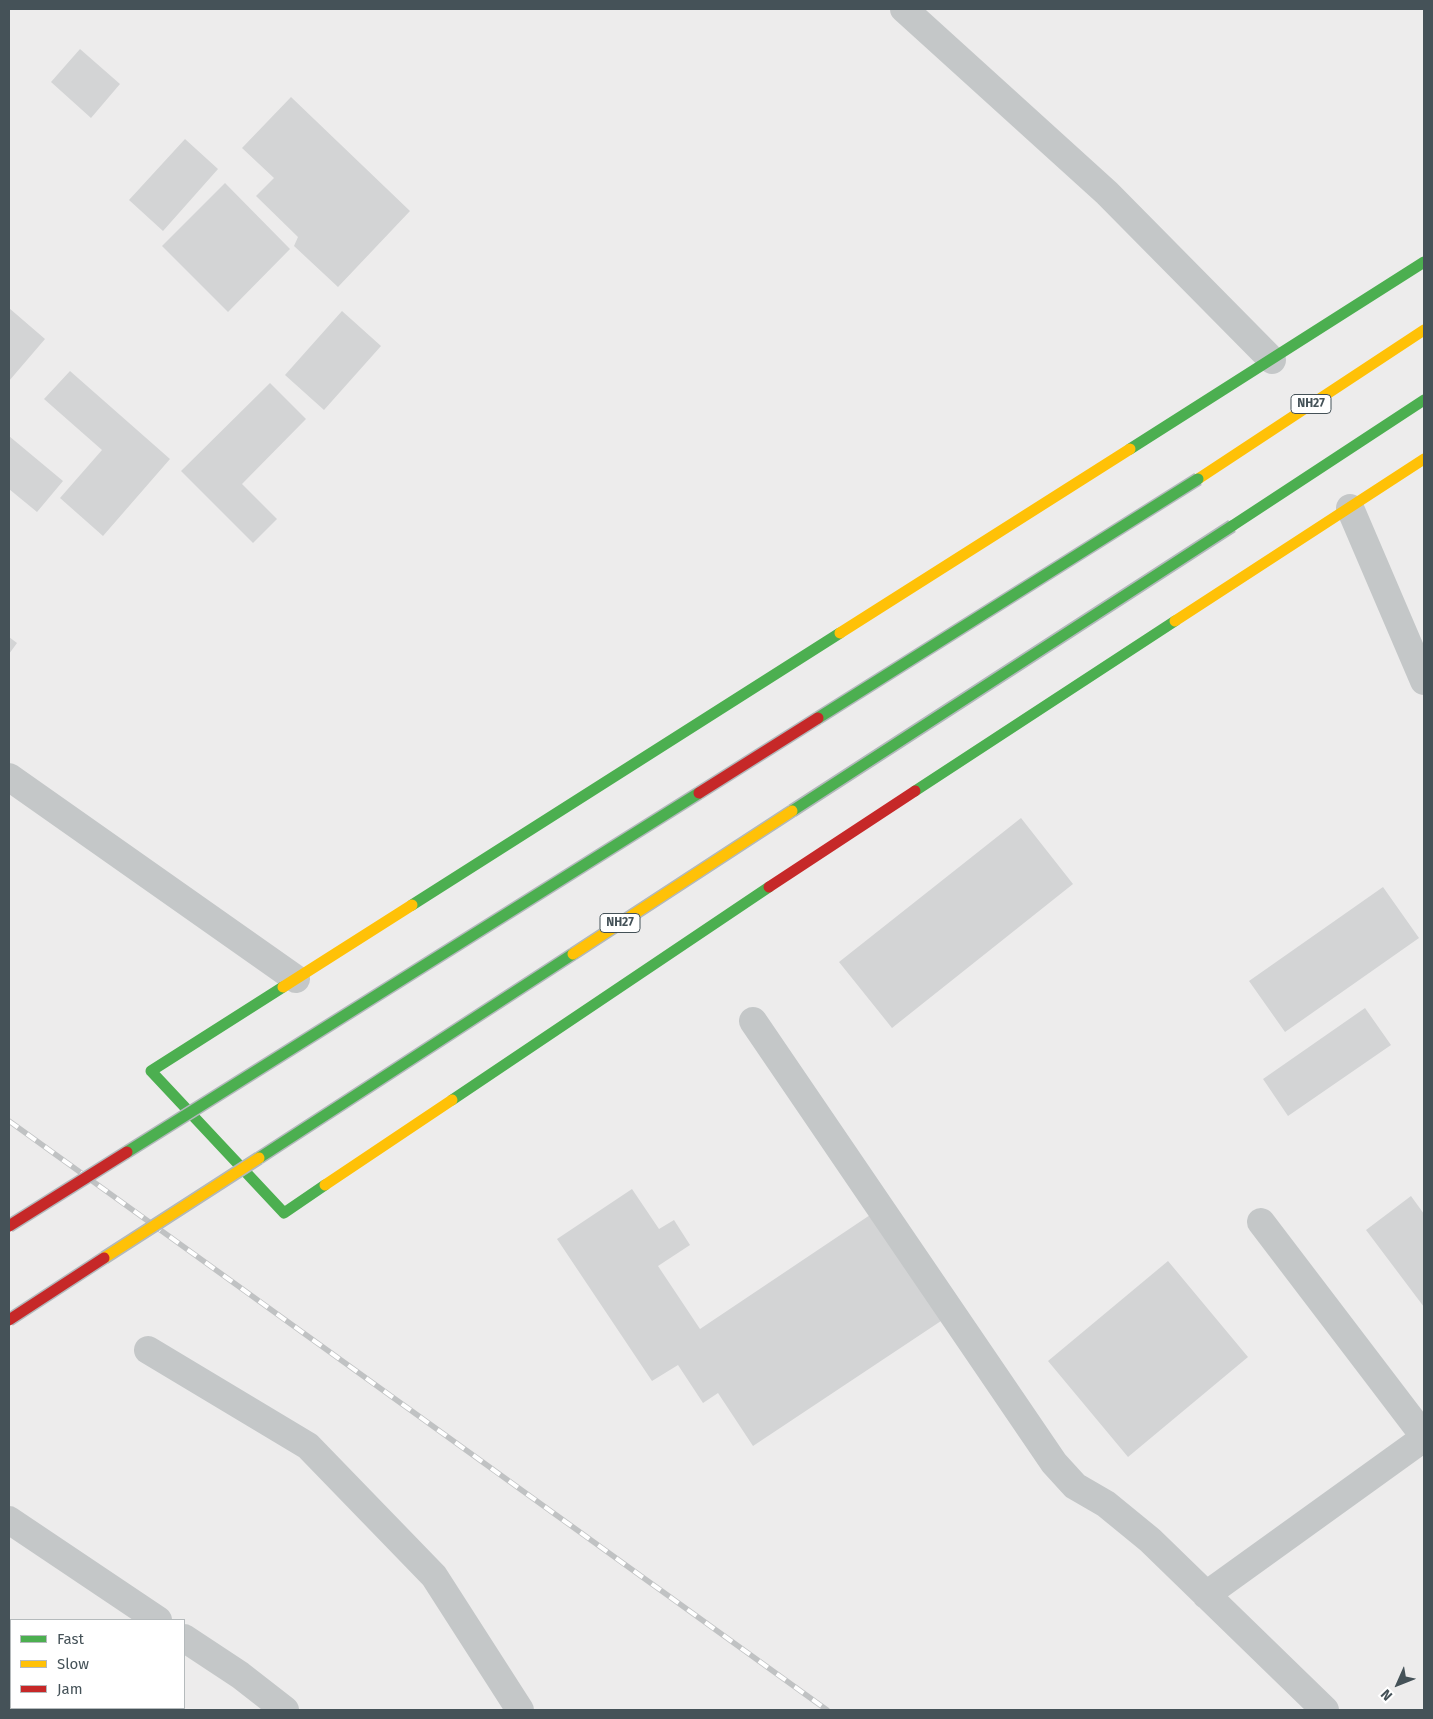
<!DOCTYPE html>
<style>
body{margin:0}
#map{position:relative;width:1433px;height:1719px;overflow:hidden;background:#edecec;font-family:"Fira Sans",sans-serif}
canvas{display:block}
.frame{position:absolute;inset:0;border:10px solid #455258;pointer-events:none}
.legend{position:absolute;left:10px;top:1619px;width:175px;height:90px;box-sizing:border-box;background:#fff;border:1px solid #b5babc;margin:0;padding:6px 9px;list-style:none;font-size:15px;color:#455258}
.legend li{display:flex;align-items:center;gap:10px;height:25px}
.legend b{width:25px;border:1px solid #b5babc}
.north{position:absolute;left:1373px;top:1659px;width:50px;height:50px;-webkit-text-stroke:4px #fff;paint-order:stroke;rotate:226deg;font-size:14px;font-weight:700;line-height:20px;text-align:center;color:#455258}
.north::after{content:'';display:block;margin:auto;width:18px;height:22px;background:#455258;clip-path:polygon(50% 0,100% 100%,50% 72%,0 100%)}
</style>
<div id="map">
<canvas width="1433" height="1719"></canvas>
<div class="frame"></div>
<ul class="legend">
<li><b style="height:6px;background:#4caf50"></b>Fast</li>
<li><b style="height:6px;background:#ffc107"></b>Slow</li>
<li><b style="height:6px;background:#c62828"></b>Jam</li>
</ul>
<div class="north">N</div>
</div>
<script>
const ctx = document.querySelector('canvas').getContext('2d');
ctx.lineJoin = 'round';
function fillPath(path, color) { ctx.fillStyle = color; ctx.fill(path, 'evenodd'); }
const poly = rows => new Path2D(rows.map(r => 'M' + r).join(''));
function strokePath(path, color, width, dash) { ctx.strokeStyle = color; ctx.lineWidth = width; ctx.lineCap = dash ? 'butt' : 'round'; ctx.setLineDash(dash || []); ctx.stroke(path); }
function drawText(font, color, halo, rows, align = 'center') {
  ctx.font = font + ' "Fira Sans",sans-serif'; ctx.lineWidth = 4; ctx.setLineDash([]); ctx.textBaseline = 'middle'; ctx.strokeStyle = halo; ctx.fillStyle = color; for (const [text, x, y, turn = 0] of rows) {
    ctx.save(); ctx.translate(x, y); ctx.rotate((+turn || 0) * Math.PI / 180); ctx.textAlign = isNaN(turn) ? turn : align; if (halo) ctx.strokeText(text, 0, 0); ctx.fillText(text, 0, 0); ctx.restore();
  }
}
fillPath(poly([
 [80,49,120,84,91,118,51,82],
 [291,97,410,211,338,287,294,246,298,237,256,196,274,178,242,148],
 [185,139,218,169,163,231,129,200],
 [225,183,290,249,228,312,162,246],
 [9,308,45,339,9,381],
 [342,311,381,346,324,410,285,375],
 [70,371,170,459,103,536,60,498,102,450,44,399],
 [270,383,306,419,242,484,277,519,253,543,181,471],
 [9,436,63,481,37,512,9,489],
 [9,637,17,643,9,654],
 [1021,818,1073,884,892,1028,839,962],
 [1383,887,1419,938,1285,1032,1249,981],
 [1365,1008,1391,1045,1288,1116,1263,1079],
 [632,1189,659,1229,674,1220,690,1245,658,1266,700,1329,876,1211,947,1317,753,1446,718,1393,703,1403,678,1365,652,1381,557,1239],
 [1411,1196,1424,1214,1424,1307,1366,1230],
 [1168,1261,1248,1357,1128,1457,1048,1361]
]), '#d3d4d5');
strokePath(poly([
 [904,9,1107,193,1272,360],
 [1350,508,1424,681],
 [9,777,296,979],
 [753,1021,1054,1463,1075,1486,1106,1504,1150,1540,1325,1710],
 [1261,1222,1424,1436],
 [148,1350,308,1446,434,1576,520,1710],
 [9,1520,158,1620],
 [1206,1595,1424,1438],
 [184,1638,240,1675,285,1710]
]), '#c4c7c8', 28);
strokePath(poly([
 [1130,449,1424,262],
 [1232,526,1424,400],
 [915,791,1175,621],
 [412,905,840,633],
 [283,987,151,1071,284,1213,325,1185],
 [452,1100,769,887]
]), '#4caf50', 11);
strokePath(poly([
 [1198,479,1424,330],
 [1175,621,1424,459],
 [840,633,1130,449],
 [283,987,412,905],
 [325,1185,452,1100]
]), '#ffc107', 11);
strokePath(poly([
 [769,887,915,791]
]), '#c62828', 11);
const rail = poly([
 [9,1121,827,1710]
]);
strokePath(rail, '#c0c2c3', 5.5);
strokePath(rail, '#fff', 4, [11]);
const fastBridge = poly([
 [818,718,1198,479],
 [792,811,1232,526],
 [127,1152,699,793],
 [259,1158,573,954]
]);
const slowBridge = poly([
 [573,954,792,811],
 [104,1258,259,1158]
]);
const jamBridge = poly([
 [699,793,818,718],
 [9,1226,127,1152],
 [9,1320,104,1258]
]);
strokePath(fastBridge, '#b2b8bb', 14, []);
strokePath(slowBridge, '#b2b8bb', 14, []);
strokePath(jamBridge, '#b2b8bb', 14, []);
strokePath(fastBridge, '#4caf50', 11);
strokePath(slowBridge, '#ffc107', 11);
strokePath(jamBridge, '#c62828', 11);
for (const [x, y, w] of [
 [1311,404,40],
 [620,923,40]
]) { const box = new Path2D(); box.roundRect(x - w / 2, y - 9.5, w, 19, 4); ctx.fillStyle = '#fff'; ctx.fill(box); strokePath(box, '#455258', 1); }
drawText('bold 12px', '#455258', null, [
 ["NH27",1311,404],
 ["NH27",620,923]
]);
</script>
